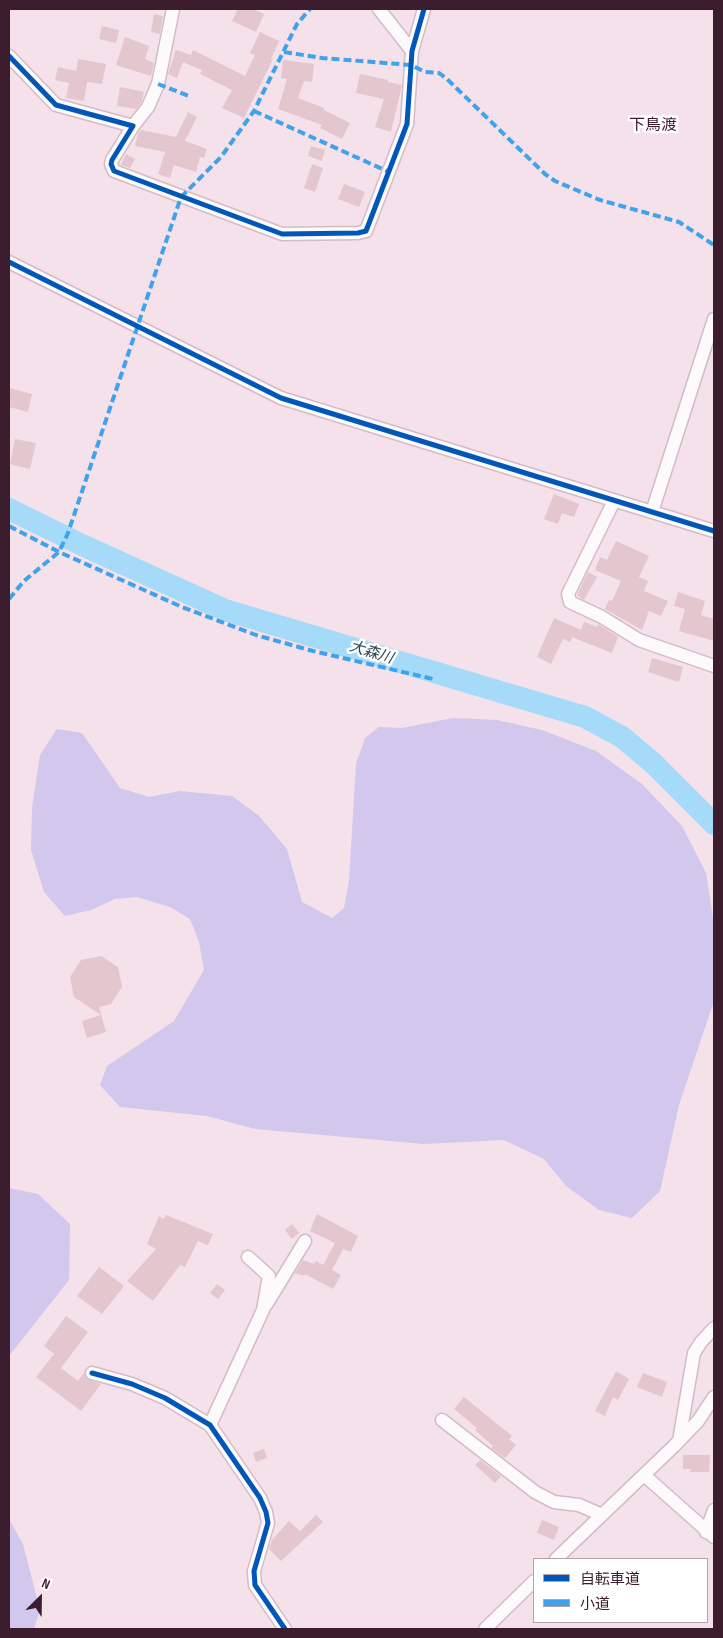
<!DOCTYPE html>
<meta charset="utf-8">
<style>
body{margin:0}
#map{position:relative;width:723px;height:1638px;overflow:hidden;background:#f4e1ea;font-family:"Sofia Sans Condensed","Noto Sans JP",sans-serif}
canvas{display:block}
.frame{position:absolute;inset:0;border:10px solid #3c1d2d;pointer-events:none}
.legend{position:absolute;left:533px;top:1558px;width:175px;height:65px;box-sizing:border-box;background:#fff;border:1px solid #b1a5ab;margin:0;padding:6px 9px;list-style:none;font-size:15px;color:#3c1d2d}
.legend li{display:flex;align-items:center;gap:10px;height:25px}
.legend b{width:25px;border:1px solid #b1a5ab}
.north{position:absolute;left:15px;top:1573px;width:50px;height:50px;-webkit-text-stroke:4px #fff;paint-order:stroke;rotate:23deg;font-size:14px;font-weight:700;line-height:20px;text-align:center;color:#3c1d2d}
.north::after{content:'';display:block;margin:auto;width:18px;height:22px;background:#3c1d2d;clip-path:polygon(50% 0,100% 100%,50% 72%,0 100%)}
</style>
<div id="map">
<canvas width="723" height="1638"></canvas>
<div class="frame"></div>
<ul class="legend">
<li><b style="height:6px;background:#0057b8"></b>自転車道</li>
<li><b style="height:6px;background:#3fa2eb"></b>小道</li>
</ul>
<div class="north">N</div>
</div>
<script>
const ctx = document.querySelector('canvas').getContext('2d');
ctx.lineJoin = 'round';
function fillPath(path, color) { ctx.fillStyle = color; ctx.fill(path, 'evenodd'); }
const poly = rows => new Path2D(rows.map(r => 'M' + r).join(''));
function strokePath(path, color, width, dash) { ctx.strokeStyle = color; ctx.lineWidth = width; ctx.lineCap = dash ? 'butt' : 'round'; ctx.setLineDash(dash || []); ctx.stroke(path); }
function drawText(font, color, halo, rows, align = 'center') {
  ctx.font = font + ' "Sofia Sans Condensed","Noto Sans JP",sans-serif'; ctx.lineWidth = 5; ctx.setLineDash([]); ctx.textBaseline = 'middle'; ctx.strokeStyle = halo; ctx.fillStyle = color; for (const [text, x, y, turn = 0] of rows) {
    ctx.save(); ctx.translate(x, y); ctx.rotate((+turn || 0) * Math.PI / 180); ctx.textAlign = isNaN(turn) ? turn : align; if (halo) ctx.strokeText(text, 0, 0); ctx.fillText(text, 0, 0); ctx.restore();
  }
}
fillPath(poly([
 [453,718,497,720,542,730,596,751,642,784,682,826,706,873,714,925,714,1001,679,1105,660,1191,632,1218,599,1210,566,1186,544,1159,504,1140,424,1144,255,1129,207,1116,120,1107,100,1085,107,1066,174,1021,204,970,199,942,190,919,170,907,137,897,115,899,91,910,65,916,44,892,31,850,32,808,40,755,57,729,82,733,120,788,149,797,180,791,232,796,259,816,287,849,302,902,332,918,344,908,349,881,356,764,365,738,379,727,402,728],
 [9,1188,38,1194,70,1224,69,1280,9,1356],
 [9,1519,23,1544,40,1610,34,1629,9,1629]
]), '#d2c7ed');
strokePath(poly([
 [9,509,82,545,225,610,585,717,622,737,653,763,714,824]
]), '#a5dbf9', 22);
fillPath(poly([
 [238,9,253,9,264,14,256,32,232,21],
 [154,14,163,16,160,34,151,32],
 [102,26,119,30,116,43,99,39],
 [260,32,279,41,271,59,273,59,244,118,222,108,232,90,200,74,202,70,183,62,177,78,168,74,176,50,191,55,193,50,245,76,255,55,250,53],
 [125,37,149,46,145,59,154,63,151,76,116,65],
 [78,59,106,64,102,84,87,82,84,101,66,98,69,83,55,80,58,67,76,71],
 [283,60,314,64,312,82,304,81,298,98,324,108,324,110,350,123,342,139,320,128,322,125,278,109,287,79,281,78],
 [360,74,388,80,388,82,402,85,391,132,375,127,384,99,356,93],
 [120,87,144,92,141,103,136,109,117,106],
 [188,112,197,117,185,141,207,149,204,158,200,157,196,172,174,165,170,178,158,174,165,152,135,146,138,133,141,130,176,137],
 [311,146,325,150,322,161,308,156],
 [126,154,135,159,130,168,121,165],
 [312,164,323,168,315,192,304,188],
 [344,184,365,192,359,207,338,199],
 [9,388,32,394,28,412,9,407],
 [15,439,36,443,30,469,10,464],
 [554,494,579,504,574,517,562,513,558,524,544,519],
 [616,541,649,556,639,577,648,581,644,591,668,601,661,616,649,611,642,630,605,609,609,600,612,601,621,581,595,570,600,557,607,560],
 [588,572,597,577,584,600,577,595],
 [678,592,705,601,701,615,714,619,714,641,679,631,685,609,674,606],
 [554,618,581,630,584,622,597,627,598,624,618,637,612,653,572,637,570,642,563,639,551,664,537,657],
 [652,658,683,667,679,682,648,672],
 [101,956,118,967,122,987,111,1004,99,1007,106,1032,87,1038,82,1021,101,1015,74,997,70,977,81,960],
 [317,1214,358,1236,351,1252,343,1249,332,1270,341,1275,333,1289,305,1274,305,1276,295,1273,303,1260,314,1264,316,1261,323,1265,335,1243,310,1231],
 [166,1215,213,1234,208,1245,198,1241,185,1267,180,1265,153,1301,127,1281,156,1249,147,1244,159,1216,164,1219],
 [292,1224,299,1233,292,1239,285,1230],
 [99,1267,124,1286,102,1314,77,1296],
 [217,1284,225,1290,218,1299,210,1293],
 [66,1316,88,1332,61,1368,78,1381,84,1373,87,1379,101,1384,81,1411,36,1377,54,1354,44,1346],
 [616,1371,629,1379,618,1400,613,1397,605,1416,595,1411],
 [643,1373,667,1382,662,1397,637,1387],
 [464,1397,512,1436,509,1439,516,1445,505,1458,491,1448,493,1446,475,1430,477,1428,454,1409],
 [264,1449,267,1458,256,1462,253,1453],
 [683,1455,710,1455,709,1472,690,1472,691,1469,683,1469],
 [480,1460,501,1476,495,1483,475,1465],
 [316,1515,323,1522,281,1561,269,1549,272,1540,289,1521,300,1531],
 [542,1520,559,1527,554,1540,537,1533]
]), '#e4c7ce');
const minor = poly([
 [379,9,412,51],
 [9,56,56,105,133,126,112,160,111,164,114,171,282,234,358,233,366,231,407,124,412,51,424,9],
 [133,126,148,107,158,84,173,9],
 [9,262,281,398,714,531],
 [614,501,568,594,570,602,602,617,639,640,714,666],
 [652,512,714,319],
 [266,1305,305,1241],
 [92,1373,132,1384,165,1398,210,1425,260,1498,266,1512,268,1523,254,1571,255,1585,285,1629],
 [442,1420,535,1492,554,1502,579,1505,602,1515],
 [210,1425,263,1310,269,1276,248,1257],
 [679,1441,694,1353,701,1342,714,1328],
 [644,1475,714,1537],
 [706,1532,714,1510],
 [556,1559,674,1446,698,1421,714,1397],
 [485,1629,534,1581]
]);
strokePath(minor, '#d4bbc8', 15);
strokePath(minor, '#fdfafc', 12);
strokePath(poly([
 [284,52,322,58,411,65,425,72,439,73,447,79,545,174,555,181,600,200,679,222,714,245],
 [158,84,189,96],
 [254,111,389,172],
 [9,526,59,552,182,607,256,635,313,651,433,679],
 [9,599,24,581,59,552,68,533,181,197,221,157,254,111,297,24,310,9]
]), '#3fa2eb', 4, [8, 4]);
strokePath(poly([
 [9,56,56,105,133,126,112,160,111,164,114,171,282,234,358,233,366,231,407,124,412,51,424,9],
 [9,262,281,398,714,531],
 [92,1373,132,1384,165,1398,210,1425,260,1498,266,1512,268,1523,254,1571,255,1585,285,1629]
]), '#0057b8', 5);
drawText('italic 15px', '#2d4854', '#fff', [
 ["大森川",371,653,17]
]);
drawText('16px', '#3c1d2d', '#fff', [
 ["下鳥渡",653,126]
]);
</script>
